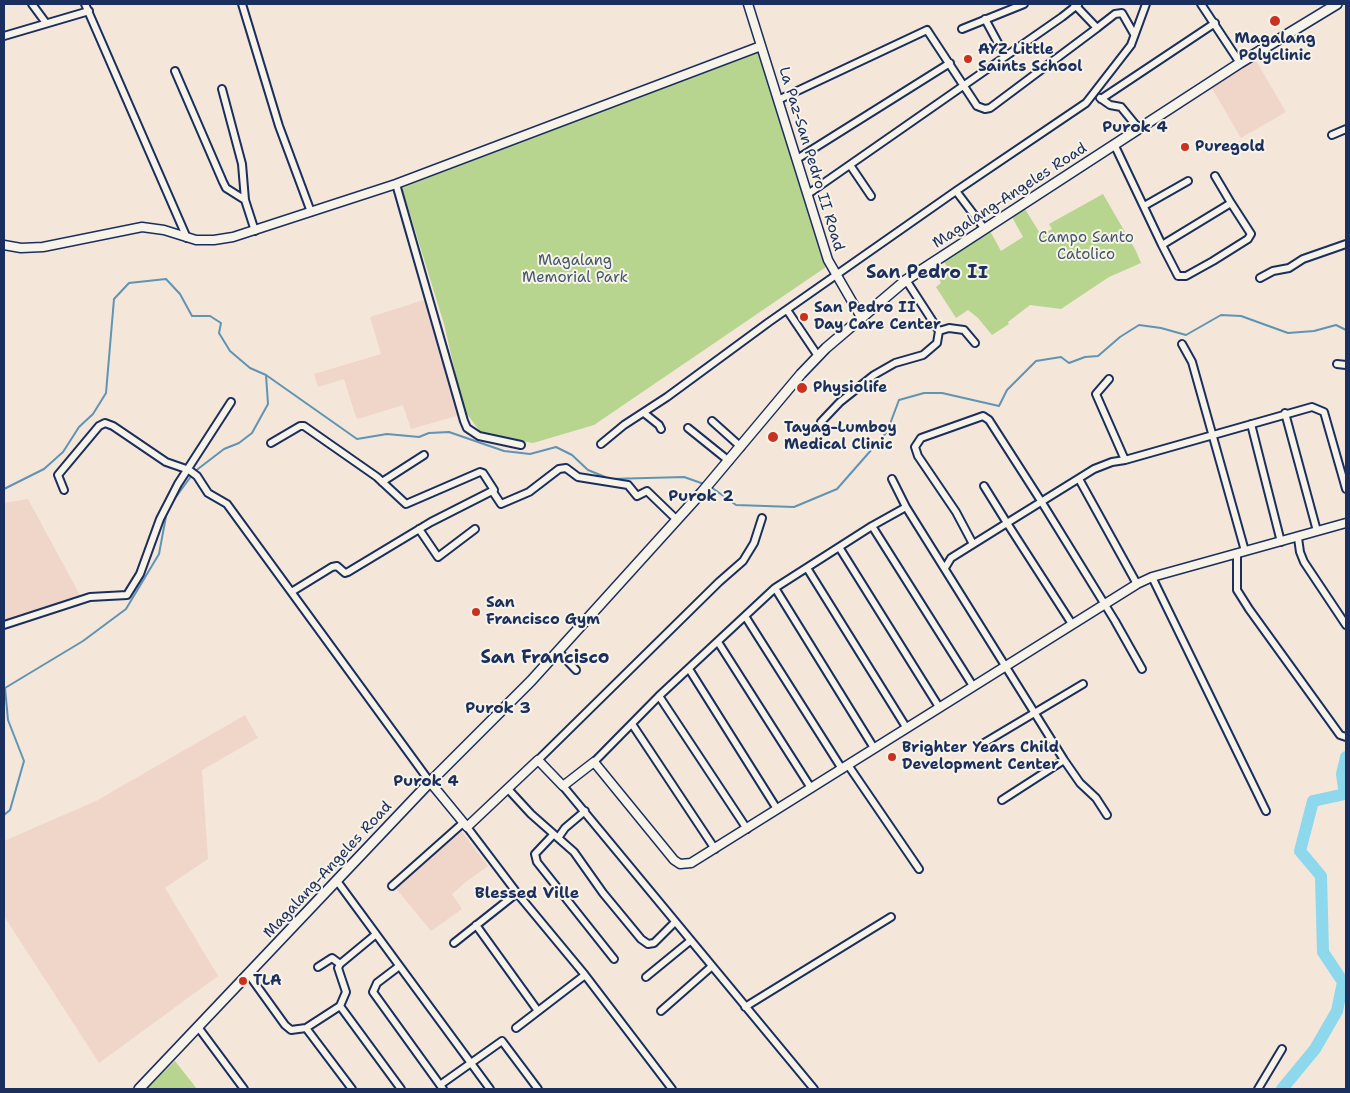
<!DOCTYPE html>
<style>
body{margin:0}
#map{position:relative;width:1350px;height:1093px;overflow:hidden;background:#f4e6d9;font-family:"Shantell Sans",sans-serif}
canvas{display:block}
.frame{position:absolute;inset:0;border:5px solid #1b2f5e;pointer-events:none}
</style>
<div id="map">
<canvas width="1350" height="1093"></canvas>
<div class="frame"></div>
</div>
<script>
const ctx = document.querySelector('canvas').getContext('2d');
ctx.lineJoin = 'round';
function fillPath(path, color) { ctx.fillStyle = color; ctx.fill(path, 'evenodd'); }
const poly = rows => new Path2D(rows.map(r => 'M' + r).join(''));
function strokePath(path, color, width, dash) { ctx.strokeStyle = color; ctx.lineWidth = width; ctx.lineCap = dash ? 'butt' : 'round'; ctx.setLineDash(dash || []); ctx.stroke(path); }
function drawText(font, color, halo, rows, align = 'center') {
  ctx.font = font + ' "Shantell Sans",sans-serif'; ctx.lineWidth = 4; ctx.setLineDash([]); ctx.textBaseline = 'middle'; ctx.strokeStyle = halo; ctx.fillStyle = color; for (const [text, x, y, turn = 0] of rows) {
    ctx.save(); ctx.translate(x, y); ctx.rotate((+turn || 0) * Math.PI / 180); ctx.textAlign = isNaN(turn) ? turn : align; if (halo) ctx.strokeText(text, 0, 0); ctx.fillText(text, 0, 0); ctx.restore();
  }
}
fillPath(poly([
 [1255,59,1286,112,1241,138,1210,85],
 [424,300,460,415,411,429,403,405,358,419,356,417,344,379,318,387,314,374,381,354,370,317],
 [28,499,82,599,4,626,4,503],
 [245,715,258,738,202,770,208,859,165,888,218,976,99,1063,4,916,4,841,96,801],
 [459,828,488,866,467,881,452,894,462,909,431,931,394,886]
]), '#f0d6c8');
fillPath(poly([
 [758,51,826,267,594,425,533,443,482,434,464,410,444,324,402,188],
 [1103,194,1136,251,1141,263,1109,277,1061,309,1030,305,1008,322,1009,324,992,335,978,318,968,310,956,318,936,287,941,283,939,279,950,271,944,262,990,231,1001,251,1023,237,1012,217,1025,209,1041,235,1052,229,1049,224],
 [175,1061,197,1089,146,1089]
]), '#b7d58e');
strokePath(poly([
 [194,472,224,449,239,443,252,433,268,404,266,375],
 [711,487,736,505,794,507,837,489,887,432,899,400,924,393,942,393,999,406,1007,390,1036,361,1061,357,1069,363,1085,357,1098,356,1120,337,1139,325,1161,328,1186,335,1221,315,1241,316,1288,333,1314,331,1336,325,1346,330],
 [4,489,44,469,63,452,79,427,93,414,106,393,114,299,129,283,166,279,180,294,192,316,210,316,221,323,219,333,230,351,250,368,266,375,357,439,387,434,419,437,429,433,449,432,504,451,530,454,556,447,572,455,588,470,610,479,684,477,704,484],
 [170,505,192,475],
 [4,815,10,810,24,761,8,720,5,688,83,641,126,609,159,554,167,511]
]), '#5f94b4', 2);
strokePath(poly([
 [1282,1089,1315,1049,1337,1011,1343,982,1323,952,1321,876,1300,851,1313,801,1345,794,1342,774,1346,757]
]), '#8dd8ed', 12);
const minor = poly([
 [32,4,46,23],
 [85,4,187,238],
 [242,4,279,126,311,212],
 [1201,4,1240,63],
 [1078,5,1076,6,1097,28,1115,14,1122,13,1134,34],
 [985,19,1005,56],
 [962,29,1024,4],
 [4,36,89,11],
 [175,71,223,182,226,188,245,200],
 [222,89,242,164,245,200,255,231],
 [1100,98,1110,105,1121,107,1139,129],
 [1101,99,1215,23],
 [778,100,927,30,977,106,985,109,990,108,1097,28],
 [1332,135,1346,129],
 [1114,144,1162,245,1178,276,1186,276,1213,261,1248,239,1251,234,1231,203,1162,245],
 [797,159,950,63],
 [850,165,871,196],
 [1215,176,1231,203],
 [396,184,464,421,467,428,479,436,521,445],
 [956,191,984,228],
 [808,194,1062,17,1076,6,1074,4],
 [1144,206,1188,181],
 [1260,278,1273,271,1289,268,1303,259,1346,244],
 [787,310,818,356],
 [939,331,949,328,964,330,975,343],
 [1182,344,1192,362,1245,551],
 [1337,364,1346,365],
 [1109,379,1096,394,1125,460],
 [644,413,659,425,661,429],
 [1285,413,1317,531],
 [712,421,741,447],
 [821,422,840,402,874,375,895,363,923,355,937,343,939,331,906,280],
 [1251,424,1281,542],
 [688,428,729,461],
 [271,443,300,426,304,426,377,477,406,504,480,472,483,473,494,490,431,522,348,572,345,573,337,566,332,567,293,591],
 [601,444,624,425,667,397,769,322,956,191,1086,103,1131,45,1146,4],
 [892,479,906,507],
 [1079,479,1137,584],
 [382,482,424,455],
 [64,490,58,475,99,426,105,423,113,426,166,462,189,470,197,476,208,493,227,504,430,782],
 [493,492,501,504,529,492,559,469,566,468,578,477,628,485,637,496,647,491,677,520],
 [872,526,973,686],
 [419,529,438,557,475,529],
 [1298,538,1300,552,1304,562,1346,625],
 [973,544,956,512,918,456,915,447,921,438,983,416,989,420,1041,501,1115,621,1142,669],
 [839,547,939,707],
 [1237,553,1237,590,1249,609,1340,735,1346,737],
 [807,568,906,727],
 [945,568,951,558,1007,523,984,486],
 [1152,577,1266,811],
 [775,588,874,748],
 [745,616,842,769],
 [1072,624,1007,523,1094,469,1112,462,1125,460,1312,407,1324,412,1346,489],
 [4,625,90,597,127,595,140,574,160,519,178,484,231,402],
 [718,642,811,788],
 [558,651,576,670],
 [689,669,777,809],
 [659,696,747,829],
 [632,724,715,849],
 [979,746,1083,684],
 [538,760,719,582,743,561,754,543,762,518],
 [594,762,659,696,775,588,872,526,906,507,1064,760,1080,783,1096,798,1107,815],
 [848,765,919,869],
 [563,786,814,1089],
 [508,789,531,814,574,852,603,893,641,939,648,944,654,943,675,922],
 [1002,800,1064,760],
 [467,827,517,893,585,975,672,1089],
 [553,835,535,854,537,862,614,959],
 [558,838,565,828,585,811],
 [337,881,490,1089],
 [392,886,463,823],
 [476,925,538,1011],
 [454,943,517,893],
 [318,967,332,958,340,964],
 [398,967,377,983,373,992,443,1089],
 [249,975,285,1025,291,1030,306,1028,340,1006,346,992,338,968,340,964,375,935],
 [646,977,690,941],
 [340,1006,401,1089],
 [745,1007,891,917],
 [661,1011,711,967],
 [198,1027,244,1089],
 [306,1028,352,1089],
 [516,1028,585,975],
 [440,1085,502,1041,538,1089],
 [1258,1089,1282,1049]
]);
const tertiary = poly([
 [748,4,828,260,861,317],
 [4,245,21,248,43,247,142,227,164,230,196,240,214,240,233,237,396,184,761,46],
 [430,782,467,827,538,760,563,786,594,762,674,860,680,864,691,863,1137,584,1152,577,1346,523]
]);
const secondary = poly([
 [139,1089,430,782,531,681,702,492,801,374,826,348,906,280,1240,63,1337,4]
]);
strokePath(minor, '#1b2f5e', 10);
strokePath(tertiary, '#1b2f5e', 11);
strokePath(secondary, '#1b2f5e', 12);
strokePath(minor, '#f7f3e8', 6);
strokePath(tertiary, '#f7f3e8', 8);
strokePath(secondary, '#f7f3e8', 9);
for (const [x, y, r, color] of [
 [1275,21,6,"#c8321e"],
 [968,59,5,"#c8321e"],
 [1185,147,5,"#c8321e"],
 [804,317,5,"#c8321e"],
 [802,388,6,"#c8321e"],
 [773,437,6,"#c8321e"],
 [476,612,5,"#c8321e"],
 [892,757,5,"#c8321e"],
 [243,981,5,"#c8321e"]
]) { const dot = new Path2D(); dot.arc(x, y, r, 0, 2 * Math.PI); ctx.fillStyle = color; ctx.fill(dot); strokePath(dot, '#f7f3e8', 2); }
drawText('bold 15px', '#1b2f5e', '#f7f3e8', [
 ["Magalang",1275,39,"center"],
 ["Polyclinic",1275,56,"center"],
 ["AYZ Little",978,50],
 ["Saints School",978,67],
 ["Puregold",1195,147],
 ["San Pedro II",814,308],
 ["Day Care Center",814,325],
 ["Physiolife",813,388],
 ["Tayag-Lumboy",784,428],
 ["Medical Clinic",784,445],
 ["San",486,603],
 ["Francisco Gym",486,620],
 ["Brighter Years Child",902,748],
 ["Development Center",902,765],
 ["TLA",253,981]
], 'left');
drawText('15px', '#1b2f5e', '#f7f3e8', [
 ["La Paz-San Pedro II Road",811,159,73],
 ["Magalang-Angeles Road",1010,196,-33],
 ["Magalang-Angeles Road",328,870,-47]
]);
drawText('15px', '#42586a', '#f7f3e8', [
 ["Campo Santo",1086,238],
 ["Catolico",1086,255],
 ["Magalang",575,261],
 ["Memorial Park",575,278]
]);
drawText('bold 16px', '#1b2f5e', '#f7f3e8', [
 ["Purok 4",1135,128],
 ["Purok 2",701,497],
 ["Purok 3",498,709],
 ["Purok 4",426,782],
 ["Blessed Ville",527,894]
]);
drawText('bold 18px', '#1b2f5e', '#f7f3e8', [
 ["San Pedro II",927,273],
 ["San Francisco",545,658]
]);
</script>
